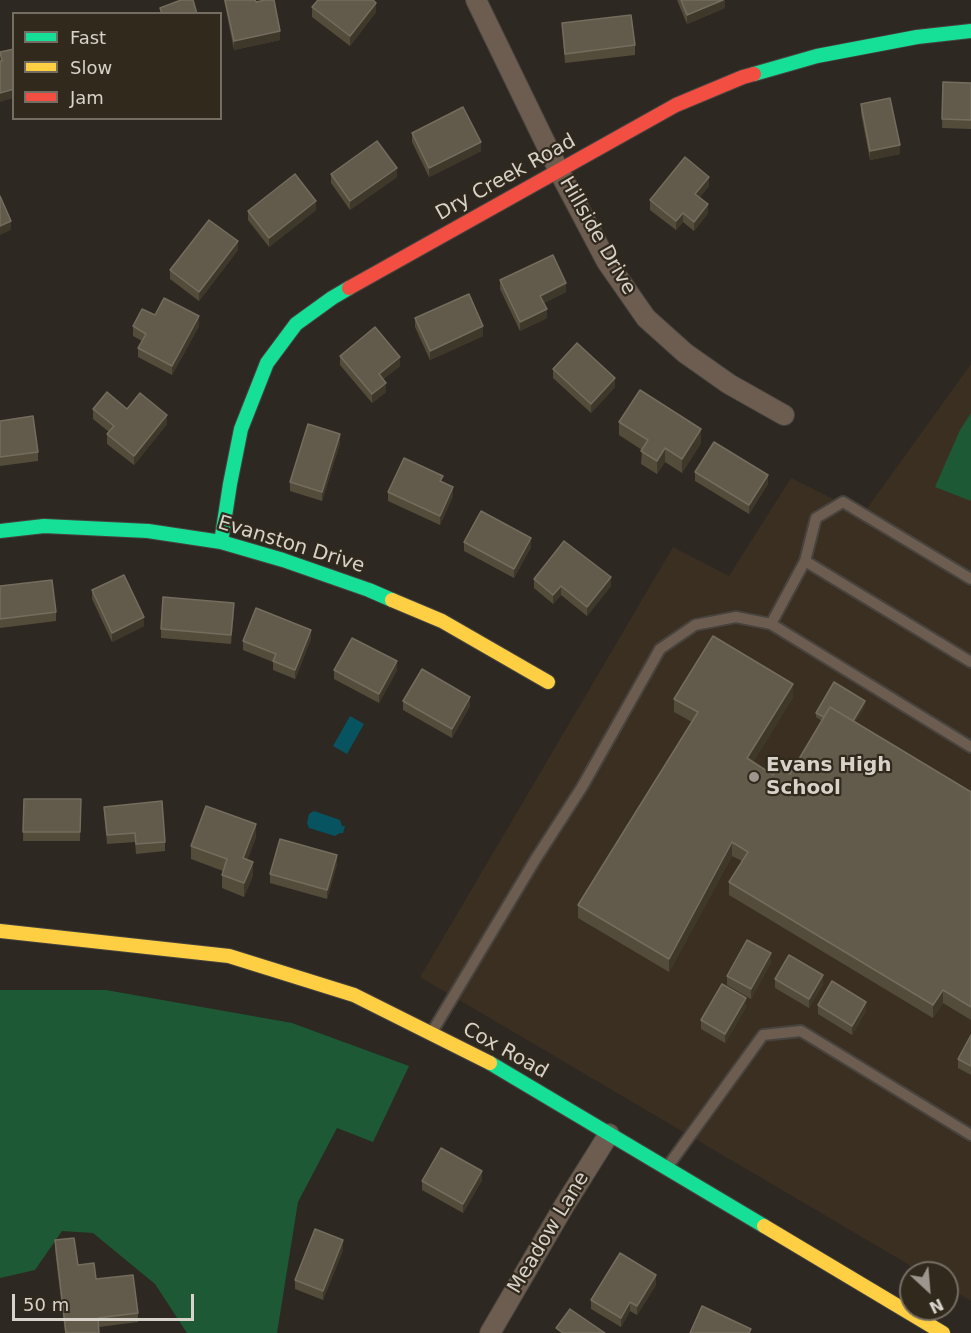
<!DOCTYPE html>
<style>
body{margin:0}
#map{position:relative;width:971px;height:1333px;overflow:hidden;background:#2d2822;font-family:"DejaVu Sans",sans-serif}
canvas{display:block}
.legend{position:absolute;left:12px;top:12px;width:210px;height:108px;box-sizing:border-box;background:#32291d;border:2px solid #746d62;margin:0;padding:8px 10px;list-style:none;font-size:18px;color:#d7d2ca}
.legend li{display:flex;align-items:center;gap:12px;height:30px}
.legend b{width:30px;border:2px solid #746d62}
.north{position:absolute;left:899px;top:1261px;width:60px;height:60px;box-sizing:border-box;background:#32291d;border:2px solid #746d62;border-radius:50%;rotate:154deg;font-size:16px;font-weight:700;line-height:24px;text-align:center;color:#d7d2ca}
.north::after{content:'';display:block;margin:auto;width:21px;height:27px;background:#9c968f;clip-path:polygon(50% 0,100% 100%,50% 72%,0 100%)}
.scale{position:absolute;left:12px;top:1294px;width:182px;height:27px;box-sizing:border-box;border:3px solid #d7d2ca;border-top:0;padding-left:8px;font-size:18px;line-height:21px;white-space:nowrap;color:#d7d2ca;-webkit-text-stroke:4px #32291d;paint-order:stroke}
</style>
<div id="map">
<canvas width="971" height="1333"></canvas>
<ul class="legend">
<li><b style="height:8px;background:#16e098"></b>Fast</li>
<li><b style="height:8px;background:#ffcf43"></b>Slow</li>
<li><b style="height:8px;background:#f24e42"></b>Jam</li>
</ul>
<div class="north">N</div>
<div class="scale">50 m</div>
</div>
<script>
const ctx = document.querySelector('canvas').getContext('2d');
ctx.lineJoin = 'round';
function fillPath(path, color) { ctx.fillStyle = color; ctx.fill(path, 'evenodd'); }
const poly = rows => new Path2D(rows.map(r => 'M' + r).join(''));
function strokePath(path, color, width, dash) { ctx.strokeStyle = color; ctx.lineWidth = width; ctx.lineCap = dash ? 'butt' : 'round'; ctx.setLineDash(dash || []); ctx.stroke(path); }
function drawText(font, color, halo, rows, align = 'center') {
  ctx.font = font + ' "DejaVu Sans",sans-serif'; ctx.lineWidth = 4.5; ctx.setLineDash([]); ctx.textBaseline = 'middle'; ctx.strokeStyle = halo; ctx.fillStyle = color; for (const [text, x, y, turn = 0] of rows) {
    ctx.save(); ctx.translate(x, y); ctx.rotate((+turn || 0) * Math.PI / 180); ctx.textAlign = isNaN(turn) ? turn : align; if (halo) ctx.strokeText(text, 0, 0); ctx.fillText(text, 0, 0); ctx.restore();
  }
}
fillPath(poly([
 [971,364,971,1301,947,1287,947,1273,923,1273,420,977,673,547,729,576,791,478,863,514]
]), '#3b2f22');
fillPath(poly([
 [971,413,971,501,935,487,960,430],
 [0,990,106,990,292,1023,409,1066,373,1142,337,1128,298,1202,277,1333,187,1333,155,1284,93,1233,62,1231,35,1270,0,1278]
]), '#1d5934');
fillPath(poly([
 [350,716,364,724,347,754,333,746],
 [314,811,340,820,342,826,345,826,343,833,340,833,335,836,309,828,307,823,309,814]
]), '#085360');
const lane = poly([
 [805,561,816,518,843,502,971,579],
 [771,624,805,561,971,662],
 [432,1032,535,860,582,787,660,649,695,625,736,617,771,624,971,747],
 [668,1166,763,1035,801,1031,971,1135]
]);
const street = poly([
 [476,0,559,171,607,262,646,318,685,353,729,384,784,415],
 [490,1333,564,1206,609,1134]
]);
const fast = poly([
 [754,74,817,56,917,37,971,31],
 [0,531,44,526,148,531,221,542,283,560,369,590,392,600],
 [221,542,230,484,241,429,267,363,296,324,332,298,349,288],
 [490,1063,764,1226]
]);
const slow = poly([
 [392,600,442,621,548,682],
 [0,931,229,956,354,995,490,1063],
 [764,1226,943,1333]
]);
const jam = poly([
 [349,288,676,105,743,77,754,74]
]);
strokePath(lane, '#47433e', 14);
strokePath(street, '#47433e', 22);
strokePath(fast, '#47433e', 16);
strokePath(slow, '#47433e', 16);
strokePath(jam, '#47433e', 16);
strokePath(lane, '#6c5d50', 10);
strokePath(street, '#6c5d50', 20);
strokePath(fast, '#16e098', 14);
strokePath(slow, '#ffcf43', 14);
strokePath(jam, '#f24e42', 14);
fillPath(poly([
 [224,0,255,0,280,40,234,50],
 [677,0,725,0,725,8,687,24],
 [312,7,376,12,350,46,312,17],
 [562,23,635,45,635,55,565,63],
 [943,82,971,83,971,129,942,128],
 [861,104,900,154,870,160,861,113],
 [412,133,481,151,429,177,412,142],
 [331,174,397,177,350,210,331,183],
 [709,186,700,197,708,213,694,231,683,222,676,230,650,210,650,200],
 [316,210,269,247,248,220,248,211],
 [238,250,199,301,170,279,170,270],
 [500,280,566,292,544,303,547,318,520,331,500,289],
 [415,318,483,336,430,360,415,327],
 [133,326,199,326,172,375,138,357,138,348,142,341,133,336],
 [340,356,400,366,383,379,386,392,372,403,340,365],
 [553,369,615,387,591,413,553,378],
 [93,409,127,409,167,424,134,465,107,444,107,434,109,432,93,419],
 [0,421,38,452,38,461,0,466],
 [619,422,701,443,682,473,665,462,657,474,641,464,642,450,619,435],
 [340,443,322,501,290,491,290,482],
 [695,472,768,484,749,514,695,481],
 [388,492,453,496,440,525,388,501],
 [464,542,531,547,514,578,464,551],
 [534,579,611,586,587,616,561,595,553,604,534,588],
 [0,586,56,612,56,621,0,628],
 [92,590,144,626,112,642,92,599],
 [234,613,231,644,161,638,161,629],
 [311,639,295,679,273,670,273,662,243,650,243,641],
 [334,670,397,670,379,703,334,679],
 [793,697,753,762,773,775,790,774,822,721,816,717,816,713,865,706,855,722,971,792,971,1020,943,1003,933,1018,729,895,729,882,742,861,732,856,669,972,578,918,578,905,692,722,674,712,674,699],
 [403,701,470,706,452,738,403,710],
 [24,799,81,799,80,841,23,841],
 [104,807,165,842,165,851,136,854,135,842,107,844],
 [256,837,247,860,253,875,244,897,222,888,222,875,223,871,191,859,191,846],
 [337,864,327,899,270,883,270,874],
 [771,962,751,999,727,985,727,976],
 [775,979,823,984,809,1008,775,988],
 [818,1005,866,1011,852,1035,818,1014],
 [746,1007,725,1043,701,1029,701,1020],
 [971,1035,971,1075,958,1068,958,1059],
 [482,1180,463,1213,422,1190,422,1181],
 [55,1240,78,1265,138,1313,138,1322,99,1327,99,1333,65,1333,55,1250],
 [343,1250,323,1300,295,1289,295,1280],
 [656,1285,637,1315,630,1311,621,1327,591,1309,591,1300]
]), '#544c3b');
fillPath(poly([
 [723,0,725,0,725,8,687,24,687,15],
 [376,3,376,12,350,46,350,36],
 [280,31,280,40,234,50,234,41],
 [14,89,14,98,0,102,0,93],
 [481,142,481,151,429,177,429,168],
 [900,145,900,154,870,160,870,151],
 [397,168,397,177,350,210,350,201],
 [709,177,709,186,695,203,695,194],
 [316,201,316,210,269,247,269,238],
 [708,204,708,213,694,231,694,222],
 [683,213,683,222,676,230,676,221],
 [11,221,11,230,0,235,0,226],
 [238,241,238,250,199,301,199,292],
 [566,283,566,292,540,305,540,296],
 [547,309,547,318,520,331,520,322],
 [199,316,199,326,172,375,172,366],
 [483,326,483,336,430,360,430,351],
 [400,357,400,366,379,383,379,374],
 [615,378,615,387,591,413,591,404],
 [386,383,386,392,372,403,372,394],
 [167,415,167,424,134,465,134,456],
 [701,429,701,443,682,473,682,459],
 [340,434,340,443,322,501,322,492],
 [665,448,665,462,657,474,657,461],
 [768,475,768,484,749,514,749,505],
 [453,487,453,496,440,525,440,516],
 [531,538,531,547,514,578,514,569],
 [611,577,611,586,587,616,587,607],
 [561,586,561,595,553,604,553,595],
 [234,603,234,613,231,644,231,635],
 [144,617,144,626,112,642,112,633],
 [311,630,311,639,295,679,295,670],
 [397,661,397,670,379,703,379,694],
 [793,684,793,697,747,772,747,758],
 [470,697,470,706,452,738,452,729],
 [865,701,865,706,849,732,849,727],
 [256,824,256,837,243,872,243,858],
 [732,842,732,856,669,972,669,959],
 [337,855,337,864,327,899,327,890],
 [253,862,253,875,244,897,244,883],
 [771,953,771,962,751,999,751,989],
 [823,975,823,984,809,1008,809,999],
 [943,990,943,1003,933,1018,933,1005],
 [746,998,746,1007,725,1043,725,1034],
 [866,1002,866,1011,852,1035,852,1026],
 [482,1171,482,1180,463,1213,463,1204],
 [343,1240,343,1250,323,1300,323,1291],
 [656,1275,656,1285,637,1315,637,1306],
 [630,1302,630,1311,621,1327,621,1318]
]), '#3e382a');
const building = poly([
 [181,0,193,0,197,14,162,14,160,8,181,0],
 [225,0,255,0,256,2,265,0,274,0,280,31,234,41,225,0],
 [318,0,373,0,376,3,350,36,312,7,318,0],
 [681,0,723,0,687,15,681,0],
 [631,15,635,45,565,54,562,23,631,15],
 [14,49,14,89,0,93,0,61,2,61,0,52,14,49],
 [943,82,971,83,971,120,942,119,943,82],
 [890,98,900,145,870,151,861,104,890,98],
 [463,107,481,142,429,168,412,133,463,107],
 [377,141,397,168,350,201,331,174,377,141],
 [685,157,709,177,695,194,708,204,694,222,683,213,676,221,650,200,685,157],
 [295,174,316,201,269,238,248,211,295,174],
 [0,196,11,221,0,226,0,196],
 [209,220,238,241,199,292,170,270,209,220],
 [553,255,566,283,540,296,547,309,520,322,500,280,553,255],
 [469,294,483,326,430,351,415,318,469,294],
 [164,298,199,316,172,366,138,348,146,334,133,326,142,309,155,315,164,298],
 [375,327,400,357,379,374,386,383,372,394,340,356,375,327],
 [577,343,615,378,591,404,553,369,577,343],
 [640,390,701,429,682,459,665,448,657,461,641,451,648,440,619,422,640,390],
 [107,392,127,409,140,393,167,415,134,456,107,434,114,426,93,409,107,392],
 [33,416,38,452,0,457,0,421,33,416],
 [308,424,340,434,322,492,290,482,308,424],
 [714,442,768,475,749,505,695,472,714,442],
 [404,458,443,476,440,481,453,487,440,516,388,492,404,458],
 [481,511,531,538,514,569,464,542,481,511],
 [564,541,611,577,587,607,561,586,553,595,534,579,564,541],
 [124,575,144,617,112,633,92,590,124,575],
 [52,580,56,612,0,619,0,586,52,580],
 [163,597,234,603,231,635,161,629,163,597],
 [256,608,311,630,295,670,273,661,276,654,243,641,256,608],
 [713,636,793,684,747,758,773,775,778,767,790,774,830,707,971,792,971,1007,943,990,933,1005,729,882,748,852,732,842,669,959,578,905,698,712,674,699,713,636],
 [352,638,397,661,379,694,334,670,352,638],
 [422,669,470,697,452,729,403,701,422,669],
 [834,682,865,701,853,721,830,707,824,717,816,713,834,682],
 [24,799,81,799,80,832,23,832,24,799],
 [162,801,165,842,136,844,135,833,107,835,104,807,162,801],
 [206,806,256,824,243,858,253,862,244,883,222,875,227,859,191,846,206,806],
 [280,839,337,855,327,890,270,874,280,839],
 [747,940,771,953,751,989,727,976,747,940],
 [789,955,823,975,809,999,775,979,789,955],
 [832,981,866,1002,852,1026,818,1005,832,981],
 [722,984,746,998,725,1034,701,1020,722,984],
 [971,1035,971,1066,958,1059,971,1035],
 [441,1148,482,1171,463,1204,422,1181,441,1148],
 [315,1229,343,1240,323,1291,295,1280,315,1229],
 [74,1238,78,1265,94,1263,96,1279,133,1275,138,1313,98,1318,99,1333,66,1333,55,1240,74,1238],
 [620,1253,656,1275,637,1306,630,1302,621,1318,591,1300,620,1253],
 [702,1306,751,1329,749,1333,690,1333,702,1306],
 [570,1309,605,1333,563,1333,556,1328,570,1309]
]);
fillPath(building, '#625a4a');
strokePath(building, '#746d5e', 1.5);
for (const [x, y, r, color] of [
 [754,777,6,"#9c968f"]
]) { const dot = new Path2D(); dot.arc(x, y, r, 0, 2 * Math.PI); ctx.fillStyle = color; ctx.fill(dot); strokePath(dot, '#32291d', 2); }
drawText('20px', '#d7d2ca', '#32291d', [
 ["Dry Creek Road",506,178,-29],
 ["Hillside Drive",597,236,60],
 ["Evanston Drive",291,545,17],
 ["Cox Road",505,1051,29],
 ["Meadow Lane",549,1233,-59]
]);
drawText('bold 20px', '#d7d2ca', '#32291d', [
 ["Evans High",766,766],
 ["School",766,789]
], 'left');
</script>
